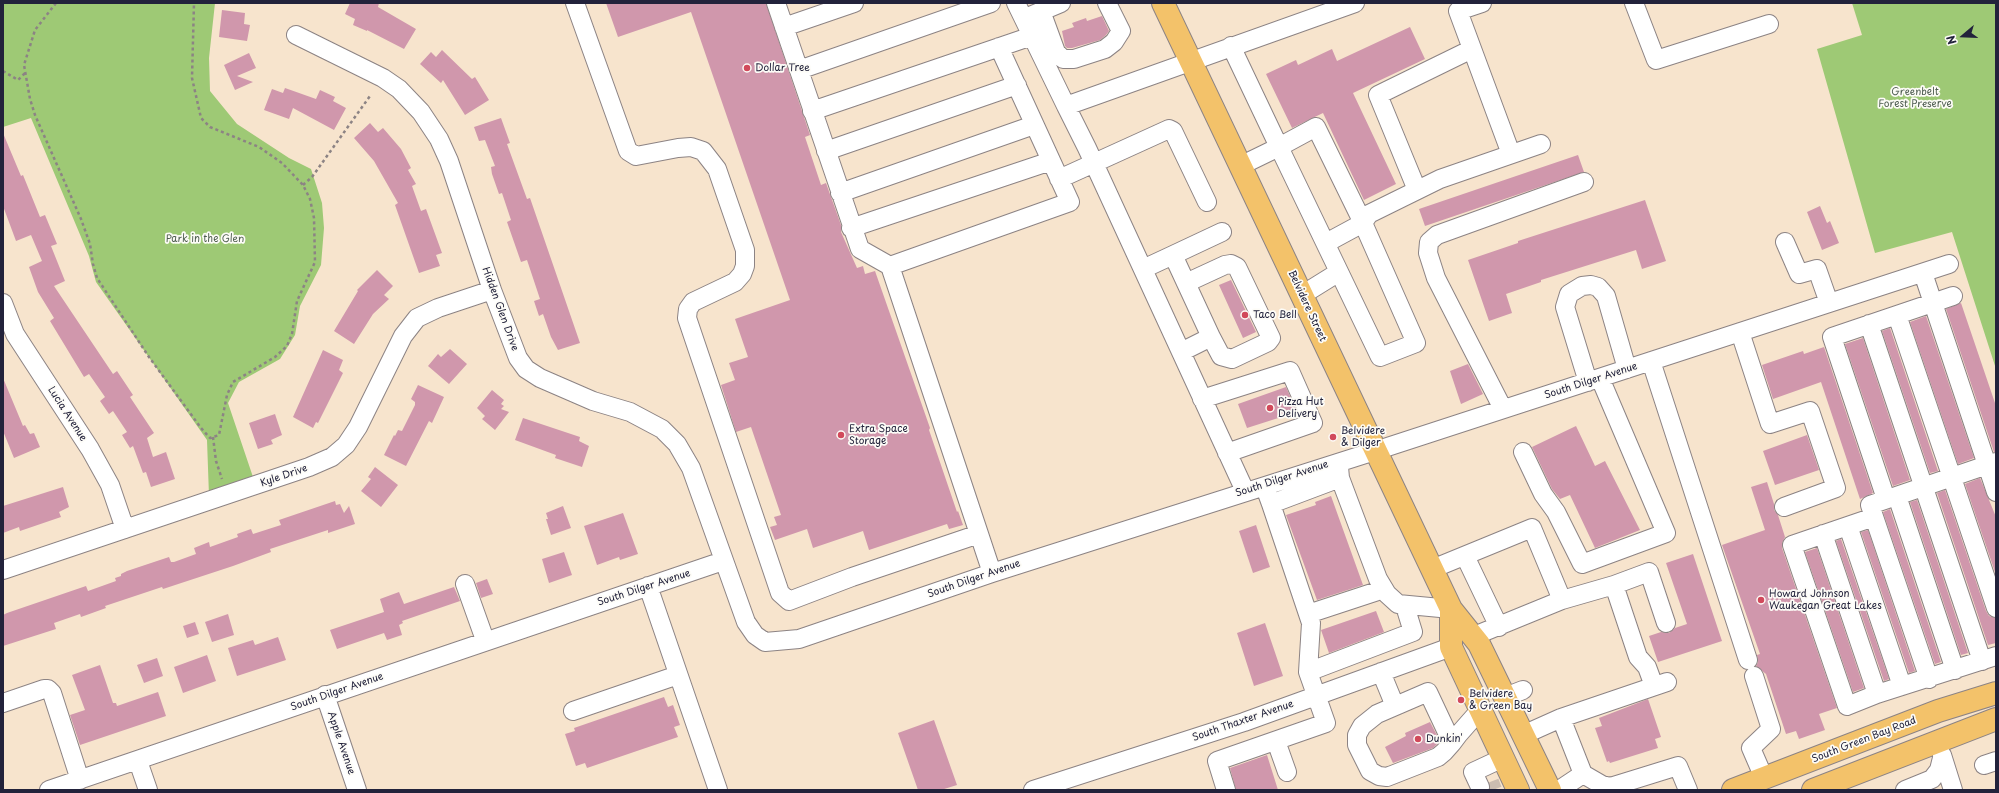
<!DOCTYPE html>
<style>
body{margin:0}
#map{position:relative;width:1999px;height:793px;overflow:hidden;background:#f7e4cd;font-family:"Playpen Sans",sans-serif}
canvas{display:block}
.frame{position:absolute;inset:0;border:4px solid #22223b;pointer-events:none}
.north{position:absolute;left:1943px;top:16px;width:40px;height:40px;-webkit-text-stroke:3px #fdfcf7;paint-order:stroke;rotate:251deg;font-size:11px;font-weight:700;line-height:16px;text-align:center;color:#22223b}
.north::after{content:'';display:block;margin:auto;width:14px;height:18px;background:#22223b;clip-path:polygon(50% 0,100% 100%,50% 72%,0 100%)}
</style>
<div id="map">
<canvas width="1999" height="793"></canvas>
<div class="frame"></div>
<div class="north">N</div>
</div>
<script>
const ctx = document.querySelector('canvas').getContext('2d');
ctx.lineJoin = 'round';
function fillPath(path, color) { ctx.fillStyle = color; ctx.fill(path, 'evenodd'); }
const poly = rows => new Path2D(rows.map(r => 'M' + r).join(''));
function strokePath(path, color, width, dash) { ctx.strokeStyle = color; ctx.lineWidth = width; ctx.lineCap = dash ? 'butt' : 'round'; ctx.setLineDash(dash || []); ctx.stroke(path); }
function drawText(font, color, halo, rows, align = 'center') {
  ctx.font = font + ' "Playpen Sans",sans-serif'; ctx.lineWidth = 3.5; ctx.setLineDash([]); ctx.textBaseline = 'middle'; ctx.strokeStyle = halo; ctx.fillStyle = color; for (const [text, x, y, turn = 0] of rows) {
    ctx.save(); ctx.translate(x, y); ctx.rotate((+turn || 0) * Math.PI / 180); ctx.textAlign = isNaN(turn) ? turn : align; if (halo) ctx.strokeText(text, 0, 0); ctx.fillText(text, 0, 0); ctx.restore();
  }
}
fillPath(poly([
 [3,3,215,3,209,58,210,91,237,124,289,158,311,169,322,203,324,228,321,265,300,306,295,335,280,359,239,382,228,403,254,480,209,496,207,440,96,282,89,256,31,118,3,127],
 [1852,3,1996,3,1996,369,1952,232,1875,253,1817,49,1862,35]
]), '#9ec975');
fillPath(poly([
 [350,3,379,3,378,7,416,29,404,49,367,30,367,31,353,25,355,19,345,14],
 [606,3,766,3,810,135,805,137,821,185,826,183,841,225,841,232,857,268,863,266,865,274,875,271,930,428,929,430,957,512,958,511,963,525,949,529,947,524,869,550,863,531,813,548,807,529,775,540,770,527,777,525,774,517,781,515,751,427,736,432,721,385,735,380,729,363,748,357,735,319,790,300,691,12,618,37],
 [222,10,245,13,244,24,250,25,247,41,219,37],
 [1102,16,1109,31,1106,35,1100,40,1072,48,1067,48,1065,46,1062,31,1074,27,1072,23,1086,18,1087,21],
 [1410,27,1425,59,1353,93,1396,184,1364,200,1323,113,1292,128,1266,74,1296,60,1298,65,1332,49,1337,61],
 [442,50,472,79,475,77,489,100,465,115,443,80,441,83,420,64,431,52,436,57],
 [249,53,256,68,237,76,253,82,235,90,224,65],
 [285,88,316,99,320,90,335,97,333,101,346,108,334,130,293,108,289,119,264,110,272,89,283,93],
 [501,118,510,143,507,144,527,199,530,198,580,343,558,350,551,337,543,314,539,316,534,301,540,299,527,260,521,262,507,222,511,220,502,193,499,194,492,174,491,167,495,166,485,140,479,141,474,127],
 [370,123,378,132,383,128,401,149,411,168,408,170,416,184,412,186,421,211,426,209,442,253,436,255,440,266,419,273,395,205,398,203,374,161,354,138],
 [3,133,21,176,23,175,40,217,45,215,57,244,51,246,65,281,54,286,113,374,117,371,133,395,130,397,154,433,147,438,153,457,166,452,175,479,151,487,146,472,143,473,133,446,130,448,122,435,127,432,113,411,109,414,100,401,105,397,89,374,84,377,50,321,54,318,38,292,29,267,42,261,31,235,16,241,3,206],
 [1578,155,1584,172,1425,226,1419,209],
 [1645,200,1666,261,1642,269,1636,250,1541,280,1541,282,1506,294,1512,313,1489,321,1468,260,1518,243,1518,241],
 [1820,206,1827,223,1830,221,1839,243,1822,250,1807,212],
 [377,270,393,286,384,295,389,299,373,314,354,344,334,331,358,291,357,290],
 [1231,280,1256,332,1243,338,1219,285],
 [1961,303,1996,406,1996,452,1994,452,1946,309],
 [1926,316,1974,458,1958,464,1910,322],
 [1890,328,1938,471,1930,473,1882,331],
 [1863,338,1910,480,1893,486,1845,344],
 [1824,347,1873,493,1860,499,1821,382,1773,399,1762,365,1803,351,1804,354],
 [450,349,467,364,449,384,428,366,438,354,441,357],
 [323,350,343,360,339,370,343,373,318,423,316,422,313,428,293,417],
 [1468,364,1483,394,1461,404,1450,371],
 [3,378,23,426,25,425,30,434,34,433,40,447,14,458,3,431],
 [418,385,444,397,432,423,429,421,406,466,384,455,394,435,395,436,398,430,402,431,415,405,415,402,411,399],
 [1286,387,1297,412,1247,428,1238,404],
 [492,390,504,400,501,404,504,406,501,409,509,412,495,430,482,419,485,416,477,408],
 [275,414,282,435,271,440,273,444,258,449,249,423],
 [523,418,580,437,579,441,589,446,582,467,555,458,556,455,515,440],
 [1576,426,1595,466,1605,461,1640,530,1595,548,1570,495,1560,499,1552,489,1532,447],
 [1807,435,1819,470,1775,485,1763,451],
 [375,467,398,485,381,507,361,491,371,479,368,477],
 [1980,478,1996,517,1996,575,1965,484],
 [1767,482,1774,504,1774,510,1778,515,1785,537,1782,543,1782,548,1837,708,1819,714,1825,730,1799,739,1796,731,1786,734,1766,674,1756,666,1758,662,1757,655,1760,654,1722,545,1765,530,1751,487],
 [63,487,69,507,59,512,61,517,20,531,19,527,3,533,3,506],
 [1945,490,1986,611,1989,616,1996,618,1996,643,1988,645,1937,493],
 [1331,496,1363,585,1317,600,1286,515,1316,505,1315,502],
 [1917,500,1968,653,1961,655,1910,502],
 [335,501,336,505,340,504,344,513,349,506,355,524,328,533,328,530,270,549,271,552,233,566,163,589,162,587,105,606,106,608,81,617,80,614,54,623,56,629,3,646,3,615,7,613,86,586,88,591,116,581,115,578,121,576,121,574,127,571,169,557,171,562,174,562,196,554,194,548,209,542,210,547,238,537,237,534,251,529,253,534,281,525,279,520],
 [563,506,571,528,551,535,546,519,548,519,546,513],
 [1890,509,1941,662,1935,664,1883,512],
 [623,513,638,554,620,560,619,557,597,565,584,526],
 [1256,525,1270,567,1253,573,1239,531],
 [1868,530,1915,671,1909,673,1861,532],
 [1841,539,1889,679,1884,681,1836,541],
 [1817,548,1864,688,1853,692,1805,552],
 [564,552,572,575,549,583,542,559],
 [1693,554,1722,641,1658,662,1649,636,1661,632,1669,633,1675,628,1687,624,1666,563],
 [487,579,493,594,481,598,476,583],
 [454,587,460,601,402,621,403,623,399,625,402,635,387,640,384,633,337,649,330,630,384,612,380,599,399,592,404,604],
 [1376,611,1384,632,1329,653,1321,630],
 [228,614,234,635,212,642,205,622],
 [195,622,199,634,187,638,183,626],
 [1265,623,1283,676,1254,686,1237,633],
 [278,637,286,660,237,676,228,648,253,640,255,645],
 [207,655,216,681,183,693,174,667],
 [157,658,163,676,144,683,137,665],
 [100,665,113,703,116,703,117,706,158,692,166,716,80,745,70,715,85,710,72,675],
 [664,697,668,707,673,705,680,725,674,727,678,737,587,768,585,763,576,766,565,734,575,731,574,728],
 [1648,699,1661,737,1655,739,1658,748,1610,763,1609,761,1607,762,1595,728,1602,726,1599,718],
 [934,720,957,785,941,790,918,790,898,733],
 [1430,722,1440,741,1433,748,1393,763,1385,747,1406,736,1405,733],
 [1267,755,1278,790,1236,790,1230,768]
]), '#d097ac');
strokePath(poly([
 [1490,782,1493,790]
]), '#ccbdb0', 18, [18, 9]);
const minor = poly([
 [575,3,628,151,636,156,678,148,691,147,703,151,717,169,745,250,745,266,742,274,735,282,693,302,688,309,687,318,780,593,789,601,852,577,979,534],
 [776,3,860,249,890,266,992,573],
 [1016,3,1066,106],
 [1482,3,1458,11,1511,154],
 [1634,3,1656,60,1769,24],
 [1041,11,1056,52,1063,59,1074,59,1105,49,1114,42,1121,31,1107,3],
 [1030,16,1061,3],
 [784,27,854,3],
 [296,35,383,78,399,89,421,112,439,139,449,161,492,290,518,358,526,369,540,378,593,401,630,412,662,429,677,444,691,468,746,622,755,635,765,642,799,639,992,573,1375,451,1949,264],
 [1231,46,1279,147,1240,166],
 [799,70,991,3],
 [812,111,1032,36],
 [1316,127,1363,223,1416,343,1380,357,1279,147,1316,127],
 [826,151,1017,85],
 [1059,179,1169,129,1173,131,1207,202],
 [1417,190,1378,95,1472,49],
 [840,193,1034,125],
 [851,228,1051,161],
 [1785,242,1799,274,1817,269,1829,303],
 [1326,243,1363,223,1369,214,1440,179,1541,144],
 [1173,255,1222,232],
 [890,266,1070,202,999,47],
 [1143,269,1173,255,1211,337,1181,352],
 [1923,273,1996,492],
 [1186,283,1225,265,1231,264,1237,267,1271,338,1268,342,1232,359,1221,356,1211,337],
 [1302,295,1339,272],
 [3,303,15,334,90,449,110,485,125,529],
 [1897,315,1996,608],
 [1869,324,1982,661],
 [1740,332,1770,424,1810,411,1836,488,1784,507],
 [1651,361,1748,660],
 [1588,382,1565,307,1569,294,1582,286,1591,285,1598,287,1606,296,1627,369],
 [1202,399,1290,371,1313,423,1227,453],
 [1503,409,1436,278,1428,253,1429,242,1437,235,1584,182],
 [1523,452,1543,494,1556,512,1582,564,1666,533,1600,378],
 [1340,478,1378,579,1387,594,1398,604,1451,609],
 [1245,491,1087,148,1066,106,1355,3],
 [1267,493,1271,504,1340,478,1339,467],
 [1897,496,1955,670],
 [1886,499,1832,337,1953,296],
 [1874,517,1792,545,1847,706,1877,694,1996,656],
 [1848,526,1902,686],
 [1823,534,1877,694],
 [1465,556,1499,627],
 [1432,569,1532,528,1562,600],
 [3,570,309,467,332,457,346,445,358,427,403,336,417,318,438,308,492,290],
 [465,584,485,640],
 [1614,585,1649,572,1666,623],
 [648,586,718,790],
 [1308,614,1384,589],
 [1474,636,1562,600,1614,585,1638,657,1647,667,1654,686],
 [1308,672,1413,632,1405,606],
 [1381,672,1395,706],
 [1754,676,1771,729,1751,748,1764,778],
 [1929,679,1870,505,1996,462],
 [325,695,357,790],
 [1505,697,1523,690],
 [3,703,44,689,48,689,52,693,80,780],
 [573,711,678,675],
 [1523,735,1561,718],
 [1276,741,1287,772],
 [1452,743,1428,692,1377,714,1362,726,1357,735,1357,745,1370,771,1379,776,1387,777,1438,757,1444,752,1452,743,1458,735,1480,710],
 [1942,755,1953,790],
 [138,761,148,790],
 [1984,765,1996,761],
 [1583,774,1561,718,1667,682],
 [1480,787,1473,772,1503,758],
 [49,790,723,561],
 [1033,790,1244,722,1451,647],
 [1226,790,1217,761,1326,723,1308,672,1311,623,1271,504],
 [1559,790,1583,774,1602,785,1610,787,1678,766,1688,790],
 [1905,790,1932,779,1939,770,1942,758]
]);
const major = poly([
 [1163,3,1451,609,1479,644,1550,790],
 [1451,609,1451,647,1518,790],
 [1733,790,1938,711,1996,693],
 [1813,790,1996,719]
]);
strokePath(minor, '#8c8384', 20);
strokePath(major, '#8c8384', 24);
strokePath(poly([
 [56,3,35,30,24,65,30,99,35,115,81,219,90,244,93,264,97,278,149,357,201,428,210,438,219,435,227,395,233,382,275,357,287,346,292,334,297,301,315,262,314,218,310,199,303,185,282,163,259,147,210,127,201,118,192,78,194,3],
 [3,71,18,80,25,73],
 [303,185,312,177,370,96],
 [213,437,216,461,222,479]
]), '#8c8384', 2.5, [3, 3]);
strokePath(minor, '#fff', 18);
strokePath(major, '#f3c26a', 22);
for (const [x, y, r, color] of [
 [747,68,4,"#d1495b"],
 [1245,315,4,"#d1495b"],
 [1270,408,4,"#d1495b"],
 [841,435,4,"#d1495b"],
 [1333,437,4,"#d1495b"],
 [1761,600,4,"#d1495b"],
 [1461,700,4,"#d1495b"],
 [1418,739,4,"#d1495b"]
]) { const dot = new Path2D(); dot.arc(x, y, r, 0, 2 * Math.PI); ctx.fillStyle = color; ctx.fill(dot); strokePath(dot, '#fdfcf7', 1.5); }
drawText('10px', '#22223b', '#fdfcf7', [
 ["Dollar Tree",755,68],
 ["Taco Bell",1253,315],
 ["Pizza Hut",1278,402],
 ["Delivery",1278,414],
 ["Extra Space",849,429],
 ["Storage",849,441],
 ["Belvidere",1341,431],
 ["& Dilger",1341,443],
 ["Howard Johnson",1769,594],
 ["Waukegan Great Lakes",1769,606],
 ["Belvidere",1469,694],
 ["& Green Bay",1469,706],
 ["Dunkin'",1426,739]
], 'left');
drawText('10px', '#4d5c4f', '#fdfcf7', [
 ["Greenbelt",1915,92],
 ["Forest Preserve",1915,104],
 ["Park in the Glen",205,239]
]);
drawText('10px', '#22223b', '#fdfcf7', [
 ["Belvidere Street",1307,306,65],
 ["Hidden Glen Drive",500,309,70],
 ["South Dilger Avenue",1591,381,-18],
 ["Lucia Avenue",67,414,57],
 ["Kyle Drive",284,476,-19],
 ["South Dilger Avenue",1282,479,-18],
 ["South Dilger Avenue",974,579,-19],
 ["South Dilger Avenue",644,588,-18],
 ["South Dilger Avenue",337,692,-19],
 ["South Thaxter Avenue",1243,721,-19],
 ["South Green Bay Road",1864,740,-21],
 ["Apple Avenue",341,743,71]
]);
</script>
